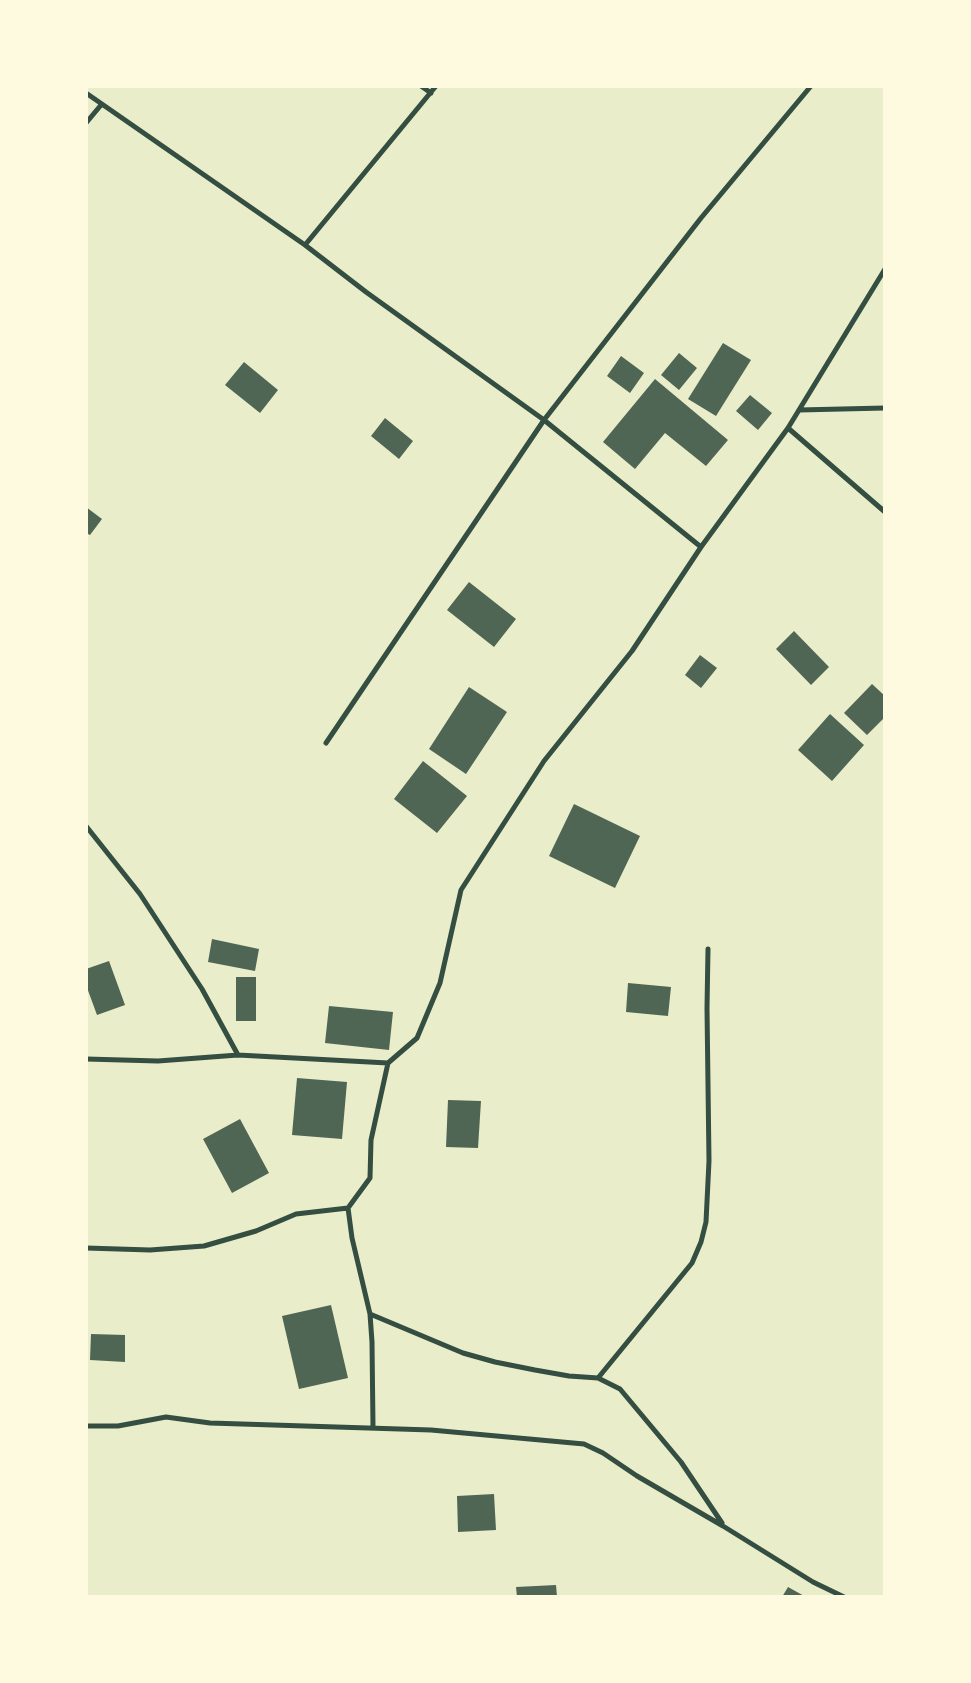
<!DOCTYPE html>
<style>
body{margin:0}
#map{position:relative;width:971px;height:1683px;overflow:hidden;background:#e9edc9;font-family:Commissioner,sans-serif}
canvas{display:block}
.frame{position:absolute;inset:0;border:88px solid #fefae0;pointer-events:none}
</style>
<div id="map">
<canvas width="971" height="1683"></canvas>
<div class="frame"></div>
</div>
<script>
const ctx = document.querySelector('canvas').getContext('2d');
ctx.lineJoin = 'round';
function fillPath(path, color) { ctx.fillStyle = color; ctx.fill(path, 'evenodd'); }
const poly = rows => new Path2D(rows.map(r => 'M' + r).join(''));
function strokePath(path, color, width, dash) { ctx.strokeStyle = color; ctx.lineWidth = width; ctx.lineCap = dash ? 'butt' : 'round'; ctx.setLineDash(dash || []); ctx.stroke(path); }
fillPath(poly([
 [723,343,751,360,716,416,688,399],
 [679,353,697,368,679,390,661,375],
 [621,356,644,373,630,393,607,376],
 [244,362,278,390,260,413,225,385],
 [655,379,728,440,706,466,665,433,635,469,603,442],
 [750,395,772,413,758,430,736,411],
 [385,418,413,441,399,459,371,436],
 [86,507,102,519,90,535,86,533],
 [469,582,516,619,494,647,447,610],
 [794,631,829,667,811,685,776,649],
 [700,655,717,668,701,688,685,675],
 [872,684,885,696,885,717,867,735,844,713],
 [469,687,507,712,466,774,429,749],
 [830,714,864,745,832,781,798,750],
 [423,761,467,796,437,833,394,799],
 [574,804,640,836,615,888,549,856],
 [212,939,259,949,255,971,208,962],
 [109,961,125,1005,97,1015,86,985,86,969],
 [236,977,256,977,256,1021,236,1021],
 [628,983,671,987,668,1016,626,1012],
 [329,1006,393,1012,389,1050,325,1043],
 [297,1078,347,1082,342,1139,292,1135],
 [448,1100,481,1101,478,1148,446,1147],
 [240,1119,269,1173,232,1193,203,1139],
 [331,1305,348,1378,299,1389,282,1316],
 [91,1334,125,1335,125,1362,90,1360],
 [494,1494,496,1530,458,1532,457,1496],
 [556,1585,557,1597,517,1597,516,1587],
 [788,1587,806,1597,782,1597]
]), '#4f6655');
strokePath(poly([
 [421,86,431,93],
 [86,93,305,245,366,292,544,420,701,547],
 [86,123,101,105],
 [305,245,436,86],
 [799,410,885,408],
 [788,428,885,512],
 [326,743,544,420,701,218,811,86],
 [86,826,140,894,202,989,238,1055],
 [86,1059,158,1061,238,1055,388,1063],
 [348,1208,352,1238,370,1314,463,1353,495,1362,535,1370,569,1376,598,1378,620,1389,681,1462,722,1523],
 [86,1248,150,1250,204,1246,256,1231,296,1214,348,1208,370,1178,371,1140,388,1063,417,1038,440,983,461,890,544,761,632,651,701,547,788,428,885,269],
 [370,1314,372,1342,373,1427],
 [598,1378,692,1263,701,1242,706,1222,709,1161,707,1008,708,949],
 [86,1426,118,1426,166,1417,210,1423,431,1430,584,1444,603,1453,637,1476,723,1526,813,1582,844,1597]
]), '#344e41', 5);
</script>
